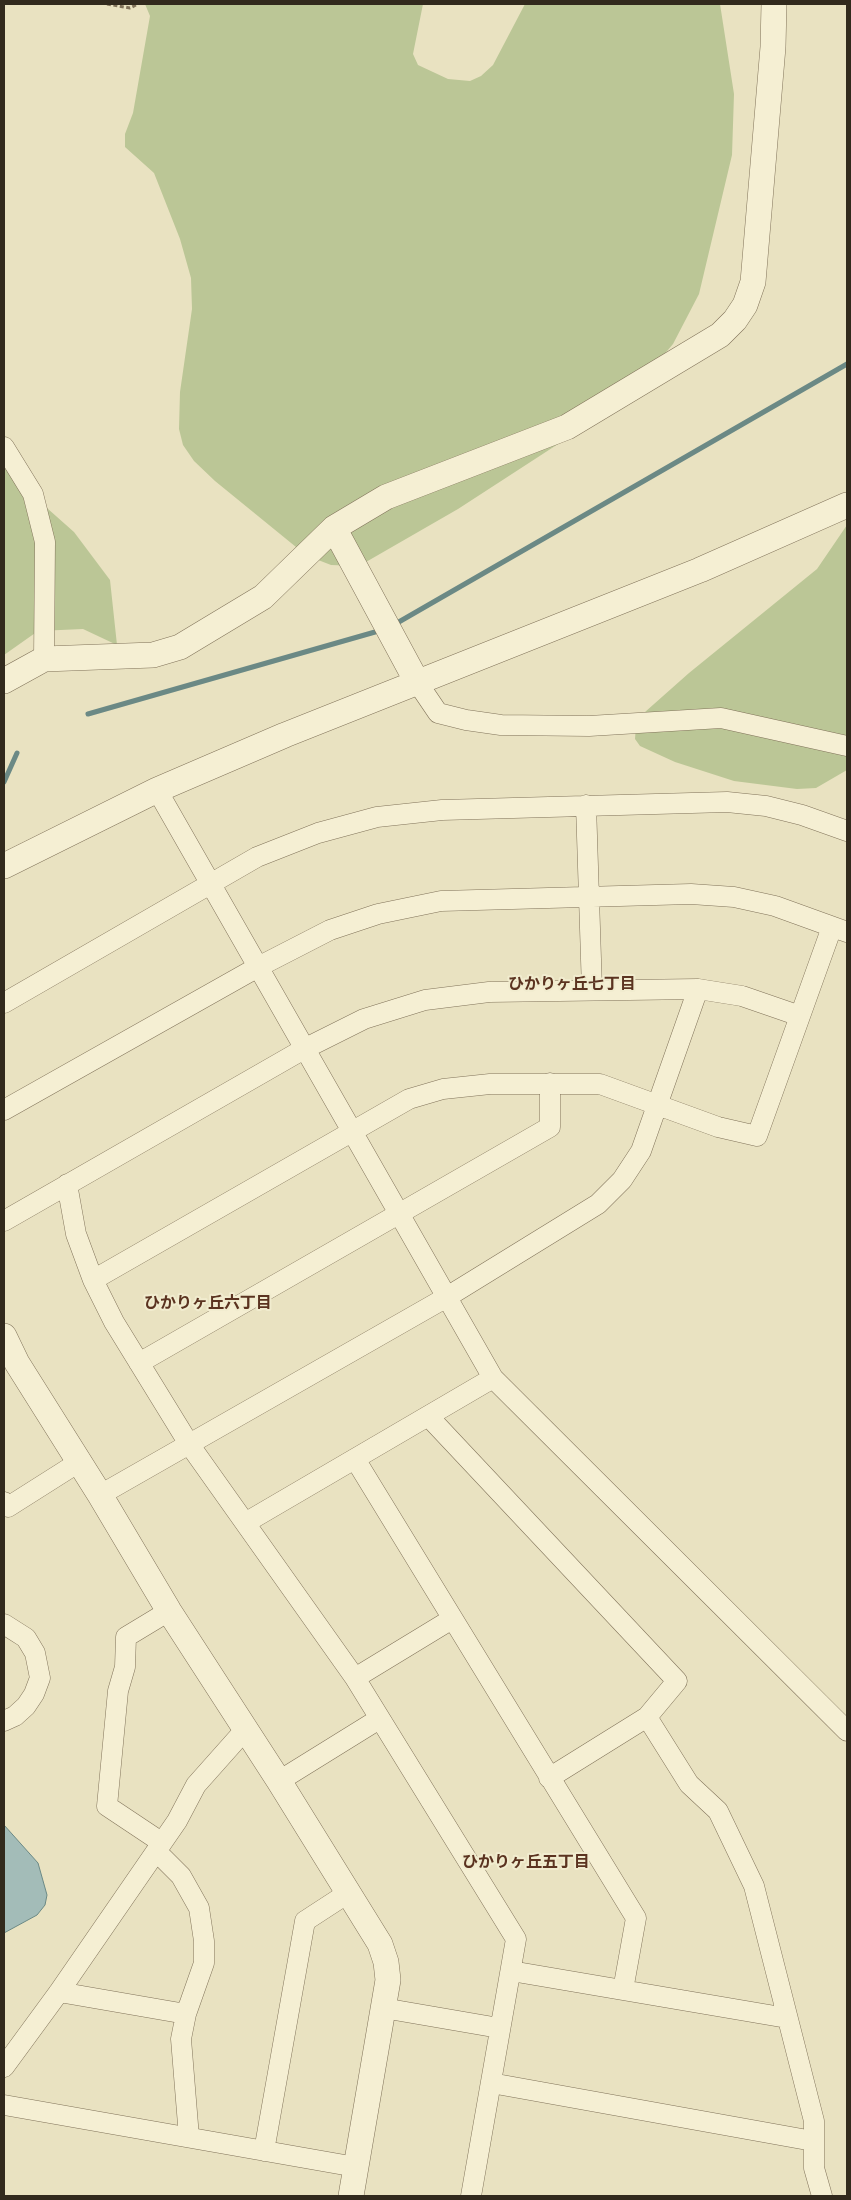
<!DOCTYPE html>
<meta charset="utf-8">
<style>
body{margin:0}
#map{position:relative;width:851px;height:2200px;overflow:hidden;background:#e9e2c1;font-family:"Playfair Display",serif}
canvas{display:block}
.frame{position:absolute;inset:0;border:5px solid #322a1d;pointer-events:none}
</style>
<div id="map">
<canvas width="851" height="2200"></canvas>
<div class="frame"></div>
</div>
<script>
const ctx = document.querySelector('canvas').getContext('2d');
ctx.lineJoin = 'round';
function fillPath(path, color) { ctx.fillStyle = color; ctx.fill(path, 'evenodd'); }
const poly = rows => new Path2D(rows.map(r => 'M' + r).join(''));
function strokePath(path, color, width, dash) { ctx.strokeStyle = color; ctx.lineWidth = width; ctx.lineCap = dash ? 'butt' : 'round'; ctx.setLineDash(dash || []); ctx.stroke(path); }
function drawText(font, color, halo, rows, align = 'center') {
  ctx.font = font + ' "Playfair Display","Noto Sans JP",serif'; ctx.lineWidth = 4; ctx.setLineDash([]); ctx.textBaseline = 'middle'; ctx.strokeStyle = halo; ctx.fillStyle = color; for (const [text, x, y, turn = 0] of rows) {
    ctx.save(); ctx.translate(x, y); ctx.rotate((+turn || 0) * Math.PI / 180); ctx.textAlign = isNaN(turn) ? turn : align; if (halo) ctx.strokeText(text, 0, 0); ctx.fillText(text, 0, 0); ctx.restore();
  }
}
fillPath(poly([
 [145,4,423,4,413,54,418,65,448,79,470,81,481,76,493,65,525,4,720,4,734,94,732,155,699,294,673,344,634,390,572,435,458,509,359,566,331,565,313,558,296,547,215,481,194,461,183,445,179,429,180,392,192,309,191,278,180,239,154,173,125,147,125,134,133,113,150,16],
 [4,452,30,493,74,532,110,580,117,645,83,629,38,631,4,655],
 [847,525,847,770,816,788,797,789,734,781,675,762,640,746,635,739,636,725,645,712,689,673,817,569]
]), '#bbc696');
const water = poly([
 [4,1825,38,1863,47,1895,45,1905,37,1915,4,1933,4,1825]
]);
fillPath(water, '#a3bcb8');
strokePath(water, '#6b8985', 1);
strokePath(poly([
 [397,623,847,364],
 [88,714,375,632],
 [4,782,17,753]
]), '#6b8985', 5);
const minor = poly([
 [4,447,33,494,45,542,44,659],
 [417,682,438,713,466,720,501,725,589,726,721,718,847,746],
 [157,790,493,1378,847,1731],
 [586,805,592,990],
 [4,1003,257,857,318,833,377,817,442,810,727,802,766,806,802,815,847,831],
 [4,1110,258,967,330,930,378,914,441,901,691,894,734,897,775,906,847,932],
 [67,1184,76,1234,93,1280,114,1322,189,1444,355,1678,516,1939,471,2196],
 [4,1221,304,1049,364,1019,425,1000,489,992,698,989,742,996,800,1016],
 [93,1280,409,1099,443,1089,490,1084,600,1084,718,1127,757,1136,832,927],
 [139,1363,550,1127,550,1083],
 [429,1417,677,1681,647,1717,549,1778],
 [355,1459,636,1918,623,1990],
 [100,1495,447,1297,598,1204,622,1180,641,1151,698,989],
 [4,1502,8,1507,79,1462],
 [245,1523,493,1378],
 [4,1624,26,1638,35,1653,40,1678,34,1694,26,1706,15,1716,4,1721],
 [355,1678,452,1619],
 [647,1717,689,1784,718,1811,754,1886,814,2121,814,2168,822,2196],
 [279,1781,379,1719],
 [161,1842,107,1806,118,1691,125,1667,126,1637,169,1611],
 [156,1851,181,1876,199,1908,204,1941,204,1963,186,2014],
 [511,1971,787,2018],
 [59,1992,186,2014,181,2039,189,2137],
 [383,2008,499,2028],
 [4,2067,59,1992,177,1821,196,1785,244,1731],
 [491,2083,813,2141],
 [4,2105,356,2167],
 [264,2151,305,1921,348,1893]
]);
const tertiary = poly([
 [334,528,417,682],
 [4,681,44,659,153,655,180,647,263,597,334,528,386,497,567,427,720,335,735,320,745,305,753,282,773,47,774,4],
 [4,866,157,790,285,735,700,570,847,505],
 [4,1336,17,1363,100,1495,169,1611,279,1781,380,1944,386,1962,388,1980,351,2196]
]);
strokePath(minor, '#81735a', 21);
strokePath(tertiary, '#81735a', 26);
strokePath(poly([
 [107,4,130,8,138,4]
]), '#81735a', 3, [4, 2.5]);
strokePath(minor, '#f5efd3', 20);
strokePath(tertiary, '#f5efd3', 25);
drawText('bold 16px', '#5b3320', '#f1eccf', [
 ["ひかりヶ丘七丁目",572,984],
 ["ひかりヶ丘六丁目",208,1303],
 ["ひかりヶ丘五丁目",526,1862]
]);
</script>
